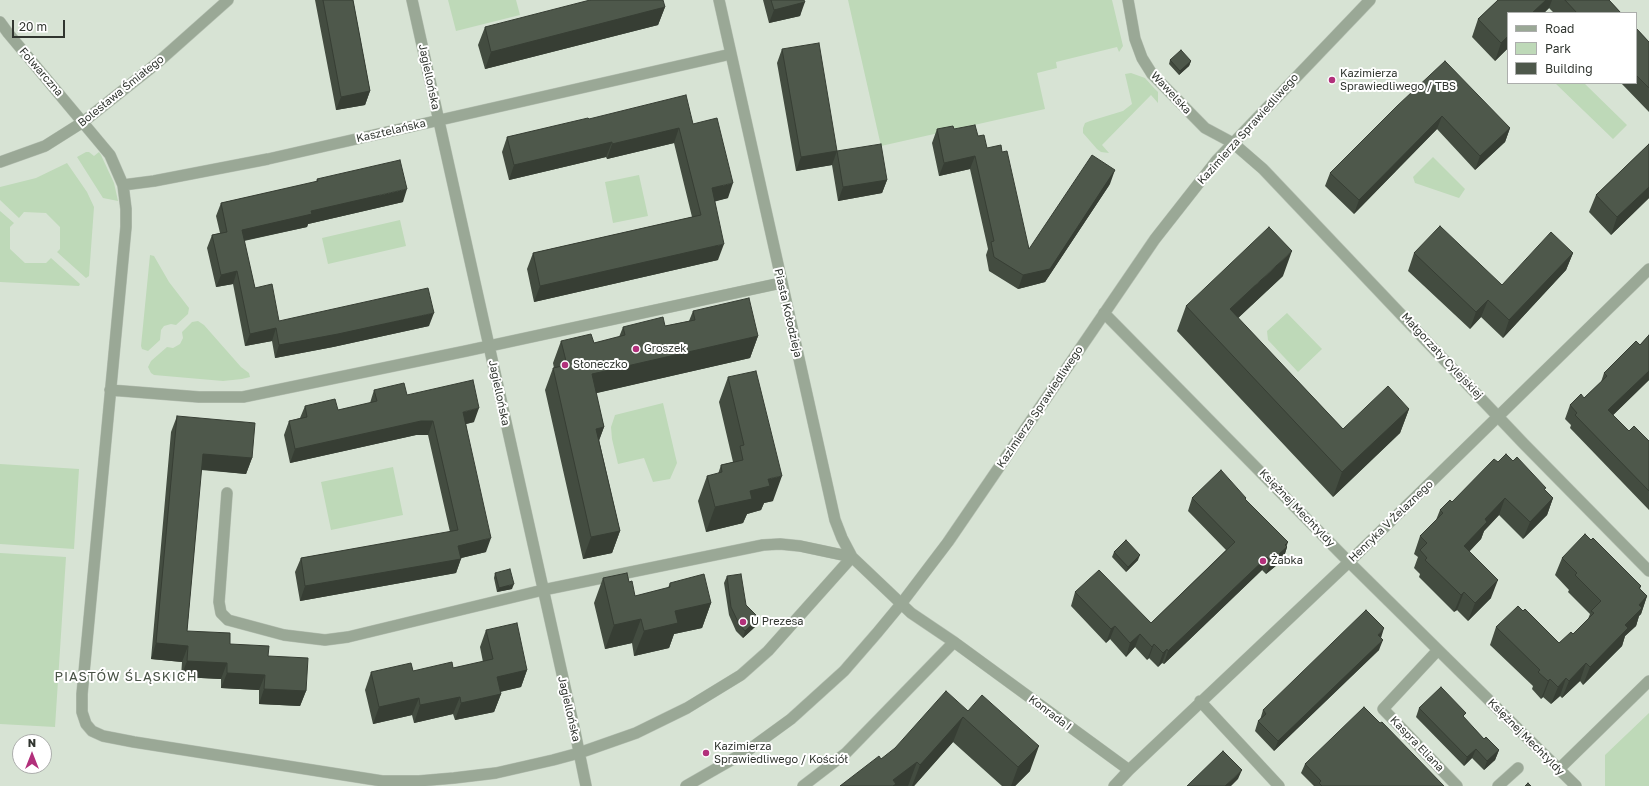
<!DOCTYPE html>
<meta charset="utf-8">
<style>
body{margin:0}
#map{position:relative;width:1649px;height:786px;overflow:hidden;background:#d7e3d4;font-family:"Golos Text",sans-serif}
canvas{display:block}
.legend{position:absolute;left:1507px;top:12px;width:130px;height:72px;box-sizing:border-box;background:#fff;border:1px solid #acaeac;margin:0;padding:5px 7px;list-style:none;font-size:12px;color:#30352f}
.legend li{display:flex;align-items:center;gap:8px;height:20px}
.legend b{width:20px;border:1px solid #acaeac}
.north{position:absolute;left:12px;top:734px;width:40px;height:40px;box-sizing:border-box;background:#fff;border:1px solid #acaeac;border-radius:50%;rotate:0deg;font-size:11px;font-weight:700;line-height:16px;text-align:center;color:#30352f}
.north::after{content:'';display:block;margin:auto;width:14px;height:18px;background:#b2307b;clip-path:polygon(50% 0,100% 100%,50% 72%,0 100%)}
.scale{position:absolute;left:12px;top:20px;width:53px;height:18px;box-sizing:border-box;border:2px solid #30352f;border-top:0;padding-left:5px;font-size:12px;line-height:14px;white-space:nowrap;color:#30352f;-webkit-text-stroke:3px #fff;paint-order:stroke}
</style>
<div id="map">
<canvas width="1649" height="786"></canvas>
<ul class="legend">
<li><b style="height:5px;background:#9aa896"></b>Road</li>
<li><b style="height:11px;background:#bed9b8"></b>Park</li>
<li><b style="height:11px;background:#4e584b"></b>Building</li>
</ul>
<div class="north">N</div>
<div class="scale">20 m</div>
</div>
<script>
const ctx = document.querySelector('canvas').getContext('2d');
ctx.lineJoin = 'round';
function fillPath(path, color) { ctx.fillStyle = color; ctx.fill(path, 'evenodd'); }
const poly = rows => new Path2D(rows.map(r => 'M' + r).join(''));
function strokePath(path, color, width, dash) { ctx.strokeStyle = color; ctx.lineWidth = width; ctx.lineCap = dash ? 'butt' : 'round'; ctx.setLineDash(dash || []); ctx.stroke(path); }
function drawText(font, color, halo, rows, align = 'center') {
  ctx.font = font + ' "Golos Text",sans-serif'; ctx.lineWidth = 4; ctx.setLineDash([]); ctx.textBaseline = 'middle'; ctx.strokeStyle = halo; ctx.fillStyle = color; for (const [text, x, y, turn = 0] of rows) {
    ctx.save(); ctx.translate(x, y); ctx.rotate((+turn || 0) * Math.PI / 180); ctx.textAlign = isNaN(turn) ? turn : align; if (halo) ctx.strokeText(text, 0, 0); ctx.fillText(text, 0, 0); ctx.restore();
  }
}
fillPath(poly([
 [448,0,516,0,520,15,456,31],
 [848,0,1112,0,1123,46,1119,52,1117,47,1056,62,1057,68,1037,73,1045,109,881,146],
 [1131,73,1145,78,1154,88,1158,92,1158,103,1151,95,1102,145,1109,153,1101,152,1097,149,1083,133,1083,128,1085,123,1090,121,1123,111,1132,104,1125,74],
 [1555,83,1584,83,1627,125,1613,139],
 [86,152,89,152,94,156,99,152,101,155,114,183,118,201,103,198,77,157],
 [1433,157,1465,189,1459,198,1415,183,1413,177],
 [67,163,87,192,94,207,89,276,86,278,57,252,60,249,60,227,46,213,24,212,19,218,0,200,0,187,36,178],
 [639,175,648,216,613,223,605,182],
 [0,211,14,223,10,227,10,249,25,263,46,263,51,258,80,284,79,286,0,282],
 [400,220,406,246,328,264,322,238],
 [150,255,154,256,169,282,189,308,188,314,176,325,171,324,164,326,161,330,160,340,148,351,142,349,141,346],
 [1287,313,1322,349,1298,372,1268,340,1267,331],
 [198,321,204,325,241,367,249,373,250,377,242,379,223,381,154,375,151,373,148,367,151,361,167,347,173,348,180,344,183,338,182,332,192,322],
 [663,403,677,463,670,479,653,482,644,458,618,464,612,439,611,427,615,415],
 [0,464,79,469,74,549,0,544],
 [393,467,403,515,331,530,321,482],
 [0,553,66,557,55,727,0,724],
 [1649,713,1649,786,1605,786,1605,755]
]), '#bed9b8');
const minor = poly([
 [412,0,575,732,586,786],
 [719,0,835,520,842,538,852,557,911,613,954,642,1129,770,1114,786],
 [1128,0,1135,39,1142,58,1152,74,1205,128,1233,143,1263,169,1524,444,1649,571],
 [0,22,8,33,110,155,123,185,126,209,126,227,82,694,82,712,86,724,92,731,103,736,134,742,382,781,419,781,454,778,496,773,553,760,579,753,636,733,687,708,741,675,768,651,852,557],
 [0,162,45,146,83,122,156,64,228,0],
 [123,185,154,181,268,159,731,54],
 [1104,313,1349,562,1576,786],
 [110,390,199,397,243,397,466,351,781,283],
 [227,493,219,602,221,613,228,620,284,635,325,640,348,637,543,590,763,545,780,544,800,546,852,557],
 [1438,650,1383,709,1457,786],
 [1200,701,1279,786],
 [1559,769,1649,681],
 [1129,770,1349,562,1649,269],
 [803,786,846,753,954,642],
 [1498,786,1518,768]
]);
const tertiary = poly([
 [686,786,747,751,791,719,844,671,877,633,901,604,948,542,1155,239,1217,160,1370,0]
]);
strokePath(minor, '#b6c0b3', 12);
strokePath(tertiary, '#b6c0b3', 12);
strokePath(minor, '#9aa896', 11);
strokePath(tertiary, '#9aa896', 11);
fillPath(poly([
 [315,0,353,0,370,91,365,105,336,110],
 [763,0,804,0,800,16,769,23],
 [1498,0,1609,0,1621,13,1554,13,1549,8,1495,61,1472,37,1478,19],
 [665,7,658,25,485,69,478,45,485,27],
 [1636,28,1649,42,1649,112,1621,83,1636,83],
 [782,49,837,151,887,180,882,193,838,201,832,165,796,171,777,63],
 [1170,60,1191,61,1189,66,1179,75,1169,64],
 [1397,106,1510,128,1505,142,1475,170,1437,129,1354,214,1325,186,1330,173],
 [589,119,693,124,728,198,715,201,718,260,534,302,527,269,533,253,692,217,674,143,607,159,606,157,509,180,502,152,507,137],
 [937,129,954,129,978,136,987,148,1002,152,1029,249,1110,184,1045,282,1018,289,989,271,986,255,988,249,970,169,939,176,932,143],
 [1649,144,1649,198,1611,235,1589,212,1596,195],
 [317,179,403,202,308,224,307,227,244,241,255,288,279,321,429,326,333,347,275,358,272,341,245,346,233,284,216,287,207,248,212,235,220,233,216,216,221,203,316,182],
 [1414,253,1502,285,1573,253,1566,270,1503,338,1481,317,1470,329,1408,271],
 [1283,276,1238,318,1343,429,1409,409,1400,433,1333,497,1177,331,1186,306],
 [693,311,758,336,750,358,596,393,604,427,599,440,620,531,612,553,583,559,545,390,553,368,554,368,553,363,561,341,594,343,619,337,623,327,665,326,689,321],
 [1649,335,1649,380,1613,415,1629,431,1649,441,1649,510,1570,428,1571,425,1565,419,1570,405,1584,398,1601,382,1604,373,1640,345],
 [728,377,773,501,764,503,761,510,747,514,743,523,706,532,698,501,707,476,718,474,721,465,733,462,719,402],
 [374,390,407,395,474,422,466,424,486,552,461,558,456,573,300,601,295,572,301,558,450,532,428,435,416,435,290,463,284,435,289,421,300,418,305,406,338,410,370,403],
 [177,416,252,458,246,474,201,470,187,631,268,656,306,691,300,706,259,704,259,690,221,688,221,679,181,677,182,662,151,659,171,432],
 [1513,461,1553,498,1547,515,1523,539,1499,515,1484,531,1481,539,1469,551,1491,598,1468,621,1457,610,1454,612,1419,577,1420,574,1414,568,1418,557,1414,554,1420,536,1436,520,1440,510,1452,502,1498,462],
 [1192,498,1246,498,1245,500,1287,547,1283,560,1266,574,1262,570,1164,664,1162,663,1158,667,1149,658,1147,660,1135,647,1126,657,1110,639,1106,643,1071,606,1075,592,1151,623,1226,550,1188,511],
 [1591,540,1641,586,1640,589,1647,596,1641,614,1639,616,1636,626,1625,636,1622,646,1583,685,1580,681,1562,698,1560,696,1551,704,1543,697,1541,699,1532,689,1533,686,1490,645,1496,627,1523,611,1559,643,1573,634,1588,619,1590,614,1568,592,1569,590,1555,575,1562,558],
 [1114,552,1138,560,1126,572,1112,557],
 [495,573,512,589,497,592,494,578],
 [727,576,746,605,759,618,756,626,743,638,736,631,729,615,724,583],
 [603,578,629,582,635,596,668,588,670,583,711,603,702,628,674,634,669,648,634,656,632,643,605,649,594,603],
 [486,630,527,670,521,687,500,692,501,694,494,712,455,720,453,714,414,723,412,715,373,724,365,690,371,672,413,671,453,668,483,662,480,647],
 [1380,638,1379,650,1274,751,1255,731,1258,721,1260,720,1263,710,1381,638],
 [1419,708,1464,718,1484,739,1499,750,1495,760,1484,770,1472,758,1464,766,1416,717],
 [968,711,1030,771,1015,786,1002,786,953,742,914,786,840,786,881,759],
 [1380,723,1444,786,1314,786,1301,773,1305,764]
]), '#434c40');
fillPath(poly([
 [1546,0,1552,0,1549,8,1544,13,1532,13],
 [805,2,800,16,769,23,774,10],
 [665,7,658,25,485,69,491,52],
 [1508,36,1508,48,1495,61,1501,43],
 [1191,61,1189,66,1179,75,1180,71],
 [370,91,365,105,336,110,341,97],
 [1442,116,1437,129,1354,214,1359,200],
 [679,128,674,143,607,159,612,144],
 [1510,128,1505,142,1475,170,1480,156],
 [612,142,606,157,509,180,514,165],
 [837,151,832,165,796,171,801,157],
 [975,156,970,169,939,176,944,163],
 [1115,170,1110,184,1045,282,1018,289,1023,275],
 [887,180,882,193,838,201,843,187],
 [733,183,728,198,706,204,712,188],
 [1649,187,1649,198,1611,235,1617,217],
 [407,189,403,202,308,224,307,227,237,242,242,230,311,211],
 [724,244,718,260,534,302,540,286],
 [1292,251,1283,276,1221,334,1230,309],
 [1573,253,1566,270,1503,338,1509,320],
 [237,271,233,284,216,287,221,275],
 [1488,300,1481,317,1470,329,1476,312],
 [434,313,429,326,333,347,275,358,279,345],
 [276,328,272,341,245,346,250,334],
 [758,336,750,358,584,396,592,374],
 [1649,371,1649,380,1604,424,1608,410],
 [479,408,474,422,458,426,463,412],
 [1409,409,1400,433,1333,497,1342,472],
 [421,421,433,421,428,435,416,435,290,463,295,449],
 [604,427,596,449,596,429],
 [203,454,252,458,246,474,197,469],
 [782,476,773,501,764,503,761,510,747,514,743,523,706,532,715,507,750,491,768,479],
 [1505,498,1499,515,1484,531,1481,539,1458,564,1464,546,1485,519],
 [1553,498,1547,515,1523,539,1530,522],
 [620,531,612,553,583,559,591,537],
 [491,538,486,552,453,560,458,546],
 [1288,542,1286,548,1287,547,1283,560,1266,574,1271,561],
 [1140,555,1138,560,1126,572,1128,567],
 [1267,557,1262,570,1164,664,1168,651],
 [461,559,456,573,300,601,305,586],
 [1498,580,1491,598,1468,621,1475,603],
 [514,584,512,589,497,592,499,588],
 [1464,592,1457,610,1454,612,1461,595],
 [1647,596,1641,614,1639,616,1636,626,1625,636,1622,646,1583,685,1590,667,1625,625,1639,605],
 [711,603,702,628,674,634,669,648,634,656,644,631,675,611],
 [759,618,756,626,743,638,745,631],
 [641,619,632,643,605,649,614,625],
 [1115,626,1110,639,1106,643,1111,629],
 [1384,628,1381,638,1374,644,1378,635],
 [1140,634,1135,647,1126,657,1130,643],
 [1383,640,1379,650,1274,751,1278,741],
 [156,643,188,646,182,662,151,659],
 [1154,644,1149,658,1147,660,1152,647],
 [1167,649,1162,663,1158,667,1163,653],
 [187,661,227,663,221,679,181,677],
 [1586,663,1580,681,1562,698,1569,681],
 [527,670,521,687,490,694,497,677],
 [227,673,265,675,259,690,221,688],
 [1566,678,1560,696,1551,704,1558,687],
 [1550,679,1543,697,1541,699,1548,681],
 [264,689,306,691,300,706,259,704],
 [501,694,494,712,455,720,461,703],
 [460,697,453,714,414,723,420,705],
 [419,698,412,715,373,724,379,707],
 [963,717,953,742,914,786,912,786,920,765],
 [1039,746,1030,771,1015,786,1011,786,1018,767],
 [1476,749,1472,758,1464,766,1467,757],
 [1499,750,1495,760,1484,770,1487,761],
 [917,762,908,786,891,786,893,780],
 [1242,770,1238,779,1231,786,1225,786]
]), '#373e34');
const building = poly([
 [323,0,353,0,370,91,341,97,323,0],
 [590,0,663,0,665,7,491,52,485,27,590,0],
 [771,0,804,0,805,2,774,10,771,0],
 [1498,0,1546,0,1532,13,1508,13,1508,36,1501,43,1478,19,1498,0],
 [1565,0,1609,0,1621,13,1577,13,1565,0],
 [1636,28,1649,42,1649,88,1636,75,1636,28],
 [819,43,837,151,801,157,782,49,819,43],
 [1181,50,1191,61,1180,71,1170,60,1181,50],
 [1445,61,1510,128,1480,156,1442,116,1359,200,1330,173,1397,106,1445,61],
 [686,95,693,124,717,118,733,183,712,188,724,244,540,286,533,253,701,215,679,128,612,144,612,142,514,165,507,137,588,118,589,119,686,95],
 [975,125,978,136,984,135,987,148,1001,145,1002,152,1007,151,1029,249,1092,155,1115,170,1050,269,1023,275,994,257,991,242,994,241,975,156,944,163,937,129,953,126,954,129,975,125],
 [881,144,887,180,843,187,837,151,881,144],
 [1649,144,1649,187,1617,217,1596,195,1649,144],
 [400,160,407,189,311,211,312,214,242,230,255,288,272,284,279,321,428,288,434,313,338,334,279,345,276,328,250,334,237,271,221,275,212,235,227,232,221,203,318,181,317,179,400,160],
 [1440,226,1502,285,1551,232,1573,253,1509,320,1488,300,1476,312,1414,253,1440,226],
 [1269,227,1292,251,1230,309,1343,429,1388,386,1409,409,1342,472,1186,306,1269,227],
 [749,298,758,336,592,374,604,427,596,429,620,531,591,537,553,368,567,365,561,341,591,334,594,343,625,335,623,327,663,317,665,326,695,320,693,311,749,298],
 [1649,335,1649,371,1608,410,1629,431,1634,426,1649,441,1649,491,1575,415,1577,413,1570,405,1581,394,1584,398,1607,376,1604,373,1636,341,1640,345,1649,335],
 [756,371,782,476,768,479,770,486,750,491,752,499,715,507,707,476,722,472,721,465,743,460,740,446,744,445,728,377,756,371],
 [473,380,479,408,463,412,491,538,458,546,461,559,305,586,301,558,458,530,433,421,421,421,295,449,289,421,307,417,305,406,335,399,338,410,377,401,374,390,404,383,407,395,473,380],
 [177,416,255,423,252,458,203,454,187,631,230,633,230,644,269,646,268,656,308,658,306,691,264,689,265,675,227,673,227,663,187,661,188,646,156,643,177,416],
 [1506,454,1513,461,1517,457,1546,488,1544,489,1553,498,1530,522,1505,498,1485,519,1487,522,1464,546,1498,580,1475,603,1464,592,1461,595,1425,560,1427,558,1420,550,1427,543,1420,536,1443,513,1440,510,1450,500,1452,502,1494,459,1498,462,1506,454],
 [1221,470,1246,498,1245,499,1288,542,1285,545,1287,547,1271,561,1267,557,1168,651,1167,649,1163,653,1154,644,1152,647,1140,634,1130,643,1115,626,1111,629,1075,592,1099,570,1151,623,1235,542,1192,498,1221,470],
 [1585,534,1591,540,1593,538,1641,586,1639,588,1647,596,1639,605,1642,608,1625,625,1628,628,1590,667,1586,663,1569,681,1566,678,1558,687,1550,679,1548,681,1538,672,1540,670,1496,627,1518,606,1523,611,1525,609,1559,643,1571,632,1573,634,1594,613,1591,611,1601,601,1575,575,1577,573,1562,558,1585,534],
 [1126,540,1140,555,1128,567,1114,552,1126,540],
 [510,569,514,584,499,588,495,573,510,569],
 [627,573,629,582,632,581,635,596,670,587,670,583,704,574,711,603,675,611,678,623,644,631,641,619,614,625,603,578,627,573],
 [741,574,746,605,759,618,745,631,739,624,731,607,727,576,741,574],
 [1366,610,1384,628,1378,635,1383,640,1278,741,1258,721,1266,714,1263,710,1366,610],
 [517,623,527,670,497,677,501,694,461,703,460,697,420,705,419,698,379,707,371,672,411,663,413,671,452,662,453,668,493,659,486,630,517,623],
 [1441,687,1466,713,1463,716,1484,739,1486,737,1499,750,1487,761,1476,749,1467,757,1419,708,1441,687],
 [946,691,968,711,982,695,1039,746,1018,767,963,717,920,765,917,762,893,780,896,784,893,786,840,786,879,756,881,759,895,748,946,691],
 [1364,707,1380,723,1382,722,1444,786,1322,786,1319,783,1321,781,1305,764,1364,707],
 [1223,751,1242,770,1225,786,1187,786,1223,751],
 [1528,783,1531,786,1525,786,1528,783]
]);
fillPath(building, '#4e584b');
strokePath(building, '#373e34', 1);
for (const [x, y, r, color] of [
 [1332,80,4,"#b2307b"],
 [636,349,4,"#b2307b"],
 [565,365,4,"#b2307b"],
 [1263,561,4,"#b2307b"],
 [743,622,4,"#b2307b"],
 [706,753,4,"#b2307b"]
]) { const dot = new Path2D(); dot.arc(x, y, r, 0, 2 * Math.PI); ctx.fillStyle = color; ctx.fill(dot); strokePath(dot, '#fff', 1.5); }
drawText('11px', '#30352f', '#fff', [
 ["Folwarczna",41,72,49],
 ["Jagiellońska",429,77,78],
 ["Bolesława Śmiałego",121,91,-39],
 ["Wawelska",1171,93,47],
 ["Kazimierza Sprawiedliwego",1248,129,-48],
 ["Kasztelańska",391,131,-13],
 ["Piasta Kołodzieja",788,313,77],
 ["Małgorzaty Cylejskiej",1442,356,47],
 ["Jagiellońska",499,393,78],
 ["Kazimierza Sprawiedliwego",1040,407,-56],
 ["Księżnej Mechtyldy",1297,508,46],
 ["Henryka V Żelaznego",1391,521,-44],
 ["Jagiellońska",569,709,77],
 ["Konrada I",1050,713,37],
 ["Księżnej Mechtyldy",1526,737,45],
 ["Kaspra Eliana",1417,744,46]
]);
drawText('11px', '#30352f', '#fff', [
 ["Kazimierza",1340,74],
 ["Sprawiedliwego / TBS",1340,87],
 ["Groszek",644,349],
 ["Słoneczko",573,365],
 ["Żabka",1271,561],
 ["U Prezesa",751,622],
 ["Kazimierza",714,747],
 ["Sprawiedliwego / Kościół",714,760]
], 'left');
ctx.letterSpacing = '1px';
drawText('13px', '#495346', '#fff', [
 ["PIASTÓW ŚLĄSKICH",126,677]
]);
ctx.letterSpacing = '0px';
</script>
